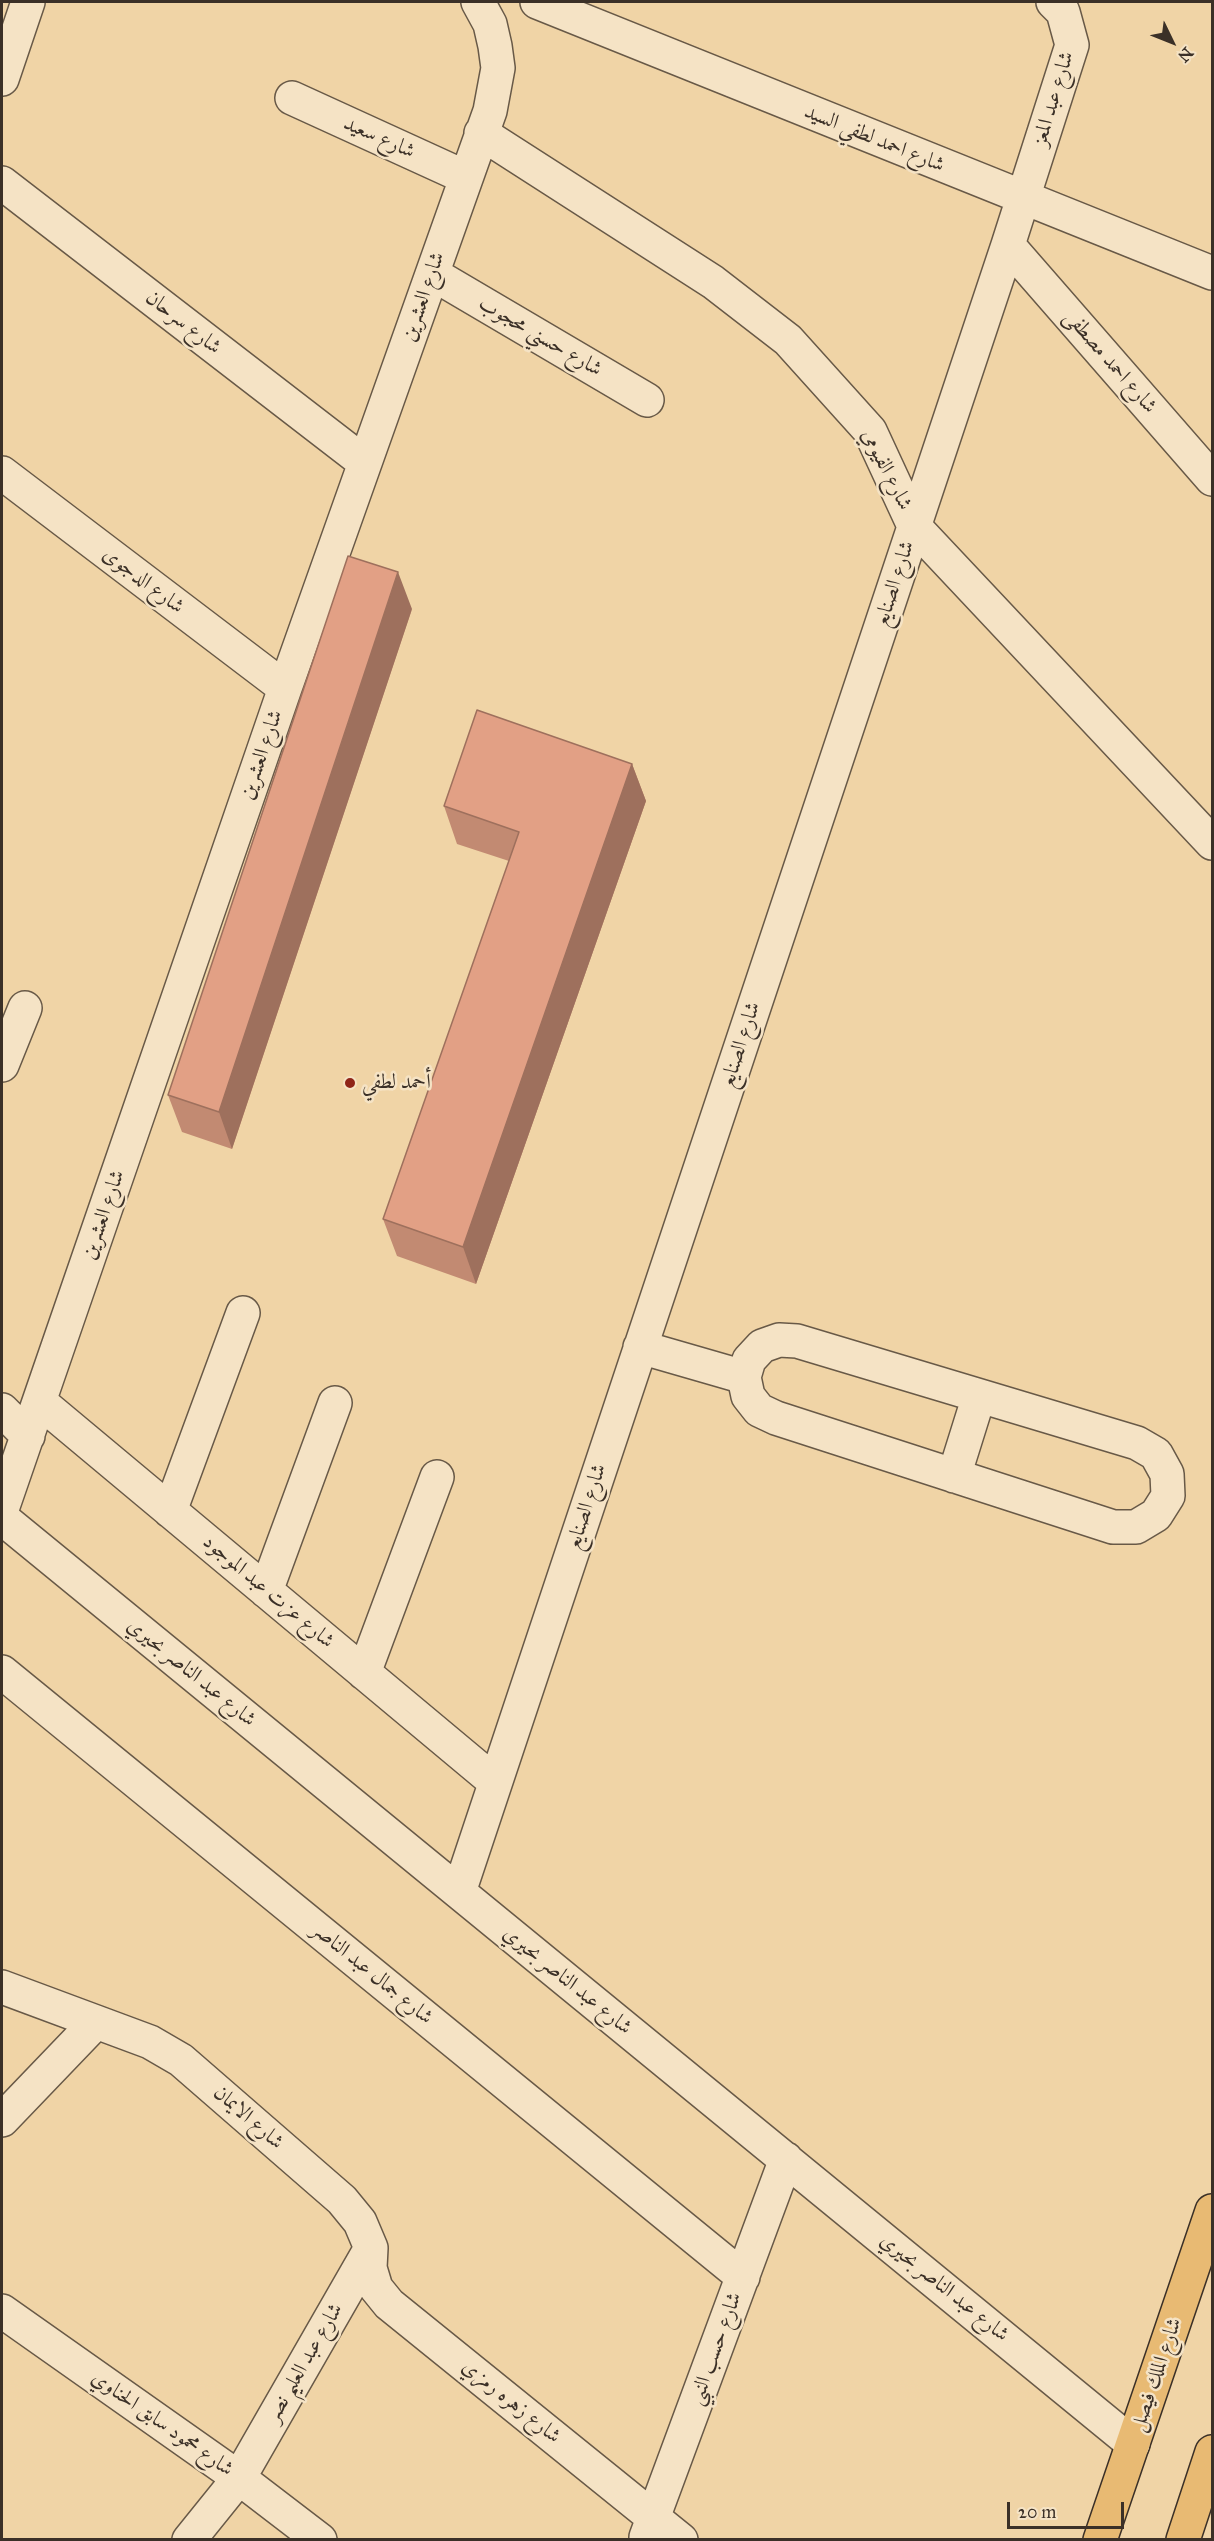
<!DOCTYPE html>
<meta charset="utf-8">
<style>
body{margin:0}
#map{position:relative;width:1214px;height:2541px;overflow:hidden;background:#f0d4a6;font-family:"IM FELL Great Primer",serif}
canvas{display:block}
.frame{position:absolute;inset:0;border:3px solid #3b3027;pointer-events:none}
.north{position:absolute;left:1142px;top:12px;width:60px;height:60px;-webkit-text-stroke:4px #f5e3c5;paint-order:stroke;rotate:133deg;font-size:16px;font-weight:700;line-height:24px;text-align:center;color:#3b3027}
.north::after{content:'';display:block;margin:auto;width:21px;height:27px;background:#3b3027;clip-path:polygon(50% 0,100% 100%,50% 72%,0 100%)}
.scale{position:absolute;left:1007px;top:2502px;width:117px;height:27px;box-sizing:border-box;border:3px solid #3b3027;border-top:0;padding-left:8px;font-size:18px;line-height:21px;white-space:nowrap;color:#3b3027;-webkit-text-stroke:4px #f5e3c5;paint-order:stroke}
</style>
<div id="map">
<canvas width="1214" height="2541"></canvas>
<div class="frame"></div>
<div class="north">N</div>
<div class="scale">20 m</div>
</div>
<script>
const ctx = document.querySelector('canvas').getContext('2d');
ctx.lineJoin = 'round';
const poly = rows => new Path2D(rows.map(r => 'M' + r).join(''));
function strokePath(path, color, width, dash) { ctx.strokeStyle = color; ctx.lineWidth = width; ctx.lineCap = dash ? 'butt' : 'round'; ctx.setLineDash(dash || []); ctx.stroke(path); }
function fillPath(path, color) { ctx.fillStyle = color; ctx.fill(path, 'evenodd'); }
function drawText(font, color, halo, rows, align = 'center') {
  ctx.font = font + ' "IM FELL Great Primer",Amiri,serif'; ctx.lineWidth = 5; ctx.setLineDash([]); ctx.textBaseline = 'middle'; ctx.strokeStyle = halo; ctx.fillStyle = color; for (const [text, x, y, turn = 0] of rows) {
    ctx.save(); ctx.translate(x, y); ctx.rotate((+turn || 0) * Math.PI / 180); ctx.textAlign = isNaN(turn) ? turn : align; if (halo) ctx.strokeText(text, 0, 0); ctx.fillText(text, 0, 0); ctx.restore();
  }
}
const minor = poly([
 [537,2,1212,273],
 [2,79,28,2],
 [292,98,465,177],
 [481,133,713,282,788,340,870,431,914,526,1212,843],
 [2,183,365,463],
 [1008,245,1212,479],
 [433,274,647,400],
 [2,473,285,688],
 [2,1065,25,1008],
 [779,1340,797,1341,1137,1443,1156,1454,1167,1474,1168,1496,1156,1515,1136,1527,1113,1527,776,1418,759,1410,748,1396,744,1377,749,1360,762,1346,779,1340],
 [640,1347,744,1377],
 [40,1402,495,1782],
 [2,1410,28,1436],
 [954,1476,979,1396],
 [2,1509,285,688,490,111,498,68,495,46,490,24,478,2],
 [170,1511,243,1313],
 [2,1518,1133,2444],
 [266,1591,335,1403],
 [2,1672,743,2277],
 [364,1673,437,1477],
 [459,1892,1008,245,1072,45,1063,12,1053,2],
 [2,1987,150,2042,181,2060,342,2200,360,2222,371,2248,370,2268,376,2288,389,2304,681,2540],
 [2,2120,96,2022],
 [2,2311,239,2478,320,2540],
 [646,2537,786,2159],
 [189,2540,239,2478,371,2248]
]);
const major = poly([
 [1100,2540,1212,2211],
 [1183,2540,1212,2452]
]);
strokePath(minor, '#685947', 36);
strokePath(major, '#3b3027', 36);
strokePath(minor, '#f5e3c5', 33);
strokePath(major, '#e8ba73', 33);
fillPath(poly([
 [412,609,232,1149,182,1132,168,1095],
 [632,764,646,801,476,1284,397,1256,383,1219,509,861,457,844,444,806]
]), '#c28a72');
fillPath(poly([
 [398,572,412,609,232,1149,219,1112],
 [632,764,646,801,476,1284,463,1247]
]), '#9e705d');
const building = poly([
 [348,556,398,572,219,1112,168,1095,348,556],
 [477,710,632,764,463,1247,383,1219,519,832,444,806,477,710]
]);
fillPath(building, '#e2a085');
strokePath(building, '#9e705d', 1.5);
for (const [x, y, r, color] of [
 [350,1083,6,"#8f2418"]
]) { const dot = new Path2D(); dot.arc(x, y, r, 0, 2 * Math.PI); ctx.fillStyle = color; ctx.fill(dot); strokePath(dot, '#f5e3c5', 2); }
drawText('21px', '#3b3027', '#f5e3c5', [
 ["شارع عبد المعز",1054,99,-73],
 ["شارع سعيد",379,138,24],
 ["شارع احمد لطفي السيد",874,139,22],
 ["شارع العشرين",424,297,-71],
 ["شارع سرحان",183,323,38],
 ["شارع حسني محجوب",540,337,30],
 ["شارع احمد مصطفى",1110,362,49],
 ["شارع الفيومي",886,470,63],
 ["شارع الدجوى",143,581,37],
 ["شارع الصنايع",895,584,-72],
 ["شارع العشرين",262,755,-71],
 ["شارع الصنايع",741,1045,-72],
 ["شارع العشرين",104,1215,-71],
 ["شارع الصنايع",587,1507,-72],
 ["شارع عزت عبد الموجود",268,1592,40],
 ["شارع عبد الناصر بحيري",191,1673,39],
 ["شارع جمال عبد الناصر",372,1974,39],
 ["شارع عبد الناصر بحيري",567,1981,39],
 ["شارع الايمان",248,2118,41],
 ["شارع عبد الناصر بحيري",944,2288,39],
 ["شارع حسب النبي",716,2349,-70],
 ["شارع عبد العليم نصر",305,2363,-60],
 ["شارع الملك فيصل",1157,2375,-71],
 ["شارع زهره رمزي",511,2402,39],
 ["شارع محمود سابق الحناوي",162,2424,35]
]);
drawText('21px', '#3b3027', '#f5e3c5', [
 ["أحمد لطفي",362,1083]
], 'left');
</script>
